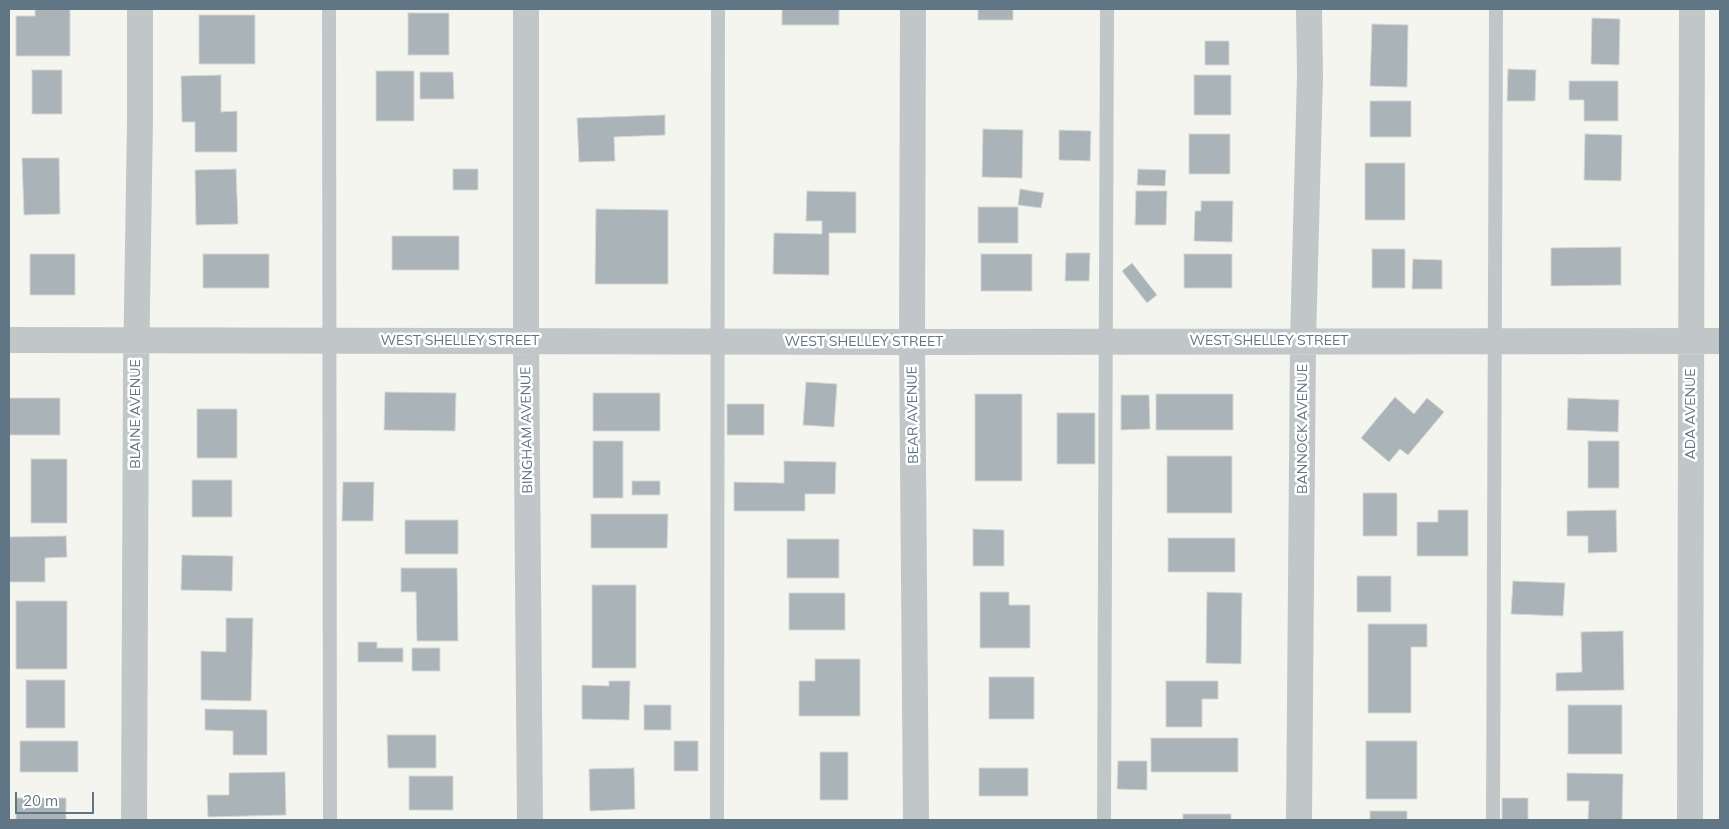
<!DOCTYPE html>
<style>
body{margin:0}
#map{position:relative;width:1729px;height:829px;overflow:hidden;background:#f5f5f0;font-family:Mulish,sans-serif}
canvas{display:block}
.frame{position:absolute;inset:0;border:10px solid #617684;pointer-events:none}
.scale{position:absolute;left:15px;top:792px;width:79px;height:22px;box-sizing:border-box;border:2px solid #617684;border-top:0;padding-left:6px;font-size:15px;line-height:18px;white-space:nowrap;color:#617684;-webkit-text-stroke:4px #fff;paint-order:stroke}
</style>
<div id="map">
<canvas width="1729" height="829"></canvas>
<div class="frame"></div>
<div class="scale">20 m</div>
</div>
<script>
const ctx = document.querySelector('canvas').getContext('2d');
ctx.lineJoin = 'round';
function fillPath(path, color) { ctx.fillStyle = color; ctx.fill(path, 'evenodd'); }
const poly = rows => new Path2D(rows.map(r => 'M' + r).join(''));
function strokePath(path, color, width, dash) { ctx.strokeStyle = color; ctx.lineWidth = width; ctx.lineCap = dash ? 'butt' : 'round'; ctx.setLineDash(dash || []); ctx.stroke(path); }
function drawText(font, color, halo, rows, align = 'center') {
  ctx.font = font + ' Mulish,sans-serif'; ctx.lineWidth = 5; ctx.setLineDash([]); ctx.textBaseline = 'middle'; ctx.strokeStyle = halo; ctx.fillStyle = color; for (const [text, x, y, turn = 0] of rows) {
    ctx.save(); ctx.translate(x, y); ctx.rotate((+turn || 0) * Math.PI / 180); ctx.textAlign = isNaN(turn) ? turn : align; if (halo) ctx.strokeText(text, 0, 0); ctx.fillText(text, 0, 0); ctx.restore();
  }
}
const building = poly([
 [35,9,70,9,70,56,16,56,16,16,35,16,35,9],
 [782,9,839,9,839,25,782,25,782,9],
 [978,9,1013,9,1013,20,978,20,978,9],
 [408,13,449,13,449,55,408,55,408,13],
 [199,15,255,15,255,64,199,64,199,15],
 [1592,18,1620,19,1619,65,1591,64,1592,18],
 [1372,24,1408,25,1407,87,1370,86,1372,24],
 [1205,41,1229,41,1229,65,1205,65,1205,41],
 [1508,69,1536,70,1535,101,1507,101,1508,69],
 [32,70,62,70,62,114,32,114,32,70],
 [376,71,414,71,414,121,376,121,376,71],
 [420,72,453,72,454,99,420,99,420,72],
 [221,75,221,112,237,111,237,152,195,152,195,122,182,122,181,76,221,75],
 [1194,75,1231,75,1231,115,1194,115,1194,75],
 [1569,81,1618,81,1618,121,1584,121,1584,100,1569,100,1569,81],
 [1370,101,1411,101,1411,137,1370,137,1370,101],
 [665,115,665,135,614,137,615,161,579,162,577,118,665,115],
 [983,129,1023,130,1022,178,982,177,983,129],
 [1059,130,1091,131,1090,161,1059,160,1059,130],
 [1189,134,1230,134,1230,174,1189,174,1189,134],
 [1585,134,1622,135,1621,181,1584,180,1585,134],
 [22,158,59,158,60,214,24,215,22,158],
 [1365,163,1405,163,1405,220,1365,220,1365,163],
 [236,169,238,224,196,225,195,170,236,169],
 [453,169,478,169,478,190,453,190,453,169],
 [1138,169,1166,170,1165,186,1137,185,1138,169],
 [1020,189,1044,193,1041,208,1018,205,1020,189],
 [807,191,856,192,856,233,829,233,829,275,773,274,774,233,822,234,822,221,806,221,807,191],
 [1136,191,1167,191,1166,225,1135,225,1136,191],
 [1201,201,1233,201,1232,242,1194,241,1195,211,1201,211,1201,201],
 [978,207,1018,207,1018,243,978,243,978,207],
 [596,209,668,210,668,284,595,284,596,209],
 [392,236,459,236,459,270,392,270,392,236],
 [1621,247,1621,285,1551,286,1551,248,1621,247],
 [1372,249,1405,249,1405,288,1372,288,1372,249],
 [1066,253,1090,253,1089,281,1065,281,1066,253],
 [30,254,75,254,75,295,30,295,30,254],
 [203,254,269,254,269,288,203,288,203,254],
 [981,254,1032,254,1032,291,981,291,981,254],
 [1184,254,1232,254,1232,288,1184,288,1184,254],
 [1413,259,1442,260,1442,289,1412,289,1413,259],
 [1132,263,1157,295,1147,303,1122,271,1132,263],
 [806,382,837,384,834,427,803,425,806,382],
 [385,392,456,393,455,431,384,430,385,392],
 [593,393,660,393,660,431,593,431,593,393],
 [975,394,1022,394,1022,481,975,481,975,394],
 [1156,394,1233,394,1233,430,1156,430,1156,394],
 [1121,395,1149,395,1150,429,1121,430,1121,395],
 [1395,397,1414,414,1427,398,1444,412,1408,455,1400,449,1389,462,1361,438,1395,397],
 [9,398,60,398,60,435,9,435,9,398],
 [1568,398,1619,400,1618,432,1567,430,1568,398],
 [727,404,764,404,764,435,727,435,727,404],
 [197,409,237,409,237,458,197,458,197,409],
 [1057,413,1095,413,1095,464,1057,464,1057,413],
 [593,441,623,441,623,498,593,498,593,441],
 [1588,441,1619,441,1619,488,1588,488,1588,441],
 [1167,456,1232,456,1232,513,1167,513,1167,456],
 [31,459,67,459,67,523,31,523,31,459],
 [784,461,836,462,835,494,805,494,805,511,734,511,734,482,784,483,784,461],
 [192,480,232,480,232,517,192,517,192,480],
 [632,481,660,481,660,495,632,495,632,481],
 [343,482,374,482,373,521,342,521,343,482],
 [1363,493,1397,493,1397,536,1363,536,1363,493],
 [1438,510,1468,510,1468,556,1417,556,1417,522,1438,522,1438,510],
 [1616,510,1617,552,1588,553,1588,536,1567,536,1567,511,1616,510],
 [591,514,668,514,667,548,591,548,591,514],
 [405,520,458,520,458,554,405,554,405,520],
 [973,529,1004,530,1004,566,973,566,973,529],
 [66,536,67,557,45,558,45,582,9,582,9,537,66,536],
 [1168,538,1235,538,1235,572,1168,572,1168,538],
 [787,539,839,539,839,578,787,578,787,539],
 [182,555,233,556,232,591,181,590,182,555],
 [401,568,457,568,458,641,417,641,416,592,401,592,401,568],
 [1357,576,1391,576,1391,612,1357,612,1357,576],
 [1513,581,1565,583,1563,616,1511,614,1513,581],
 [592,585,636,585,636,668,592,668,592,585],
 [980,592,1009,592,1009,605,1030,605,1030,648,980,648,980,592],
 [1207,592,1242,593,1241,664,1206,663,1207,592],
 [789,593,845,593,845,630,789,630,789,593],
 [16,601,67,601,67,669,16,669,16,601],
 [226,618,253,618,251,701,201,700,201,651,226,652,226,618],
 [1368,624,1427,624,1427,647,1411,647,1411,713,1368,713,1368,624],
 [1623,631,1624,690,1556,691,1556,673,1582,672,1581,632,1623,631],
 [358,642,377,642,377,648,403,648,403,662,358,662,358,642],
 [412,648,440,648,440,671,412,671,412,648],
 [815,659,860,659,860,716,799,716,799,681,815,681,815,659],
 [989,677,1034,677,1034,719,989,719,989,677],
 [26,680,65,680,65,728,26,728,26,680],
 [609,681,630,681,629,720,582,719,582,685,609,686,609,681],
 [1166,681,1218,681,1218,699,1202,699,1202,727,1166,727,1166,681],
 [644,705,671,705,671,730,644,730,644,705],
 [1568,705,1622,705,1622,754,1568,754,1568,705],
 [205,709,267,710,267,755,233,755,233,731,205,730,205,709],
 [387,735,436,735,436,768,388,768,387,735],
 [1151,738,1238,738,1238,772,1151,772,1151,738],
 [20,741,78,741,78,772,20,772,20,741],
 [674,741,698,741,698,771,674,771,674,741],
 [1366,741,1417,741,1417,799,1366,799,1366,741],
 [820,752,848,752,848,800,820,800,820,752],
 [1118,761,1147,761,1147,790,1117,789,1118,761],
 [634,768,635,809,590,811,589,769,634,768],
 [979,768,1028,768,1028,796,979,796,979,768],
 [285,772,286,815,208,817,207,795,229,795,229,773,285,772],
 [1567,773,1623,774,1622,820,1588,820,1589,801,1567,801,1567,773],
 [409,776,453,776,453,810,409,810,409,776],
 [16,798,66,798,66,820,16,820,16,798],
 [1502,798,1528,798,1528,820,1502,820,1502,798],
 [1370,811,1407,811,1407,820,1370,820,1370,811],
 [1183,814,1231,814,1231,820,1183,820,1183,814]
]);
fillPath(building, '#aab3b8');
strokePath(building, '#d6d6d3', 1);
strokePath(poly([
 [329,9,330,820],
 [717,820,718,9],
 [1104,820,1107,9],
 [1493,820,1496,9]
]), '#c1c6c9', 14);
strokePath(poly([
 [526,9,526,341,530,820],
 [913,9,912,342,916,820],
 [9,340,912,342,1720,341],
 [134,820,136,371,140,120,140,9],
 [1299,820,1303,341,1310,75,1309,9],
 [1690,820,1692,9]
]), '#c1c6c9', 26);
drawText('14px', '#617684', '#fff', [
 ["WEST SHELLEY STREET",460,341],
 ["WEST SHELLEY STREET",1269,341],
 ["WEST SHELLEY STREET",864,342],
 ["BLAINE AVENUE",136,414,-90],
 ["ADA AVENUE",1691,414,-90],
 ["BEAR AVENUE",913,415,-91],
 ["BANNOCK AVENUE",1303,429,-90],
 ["BINGHAM AVENUE",527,430,-91]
]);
</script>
